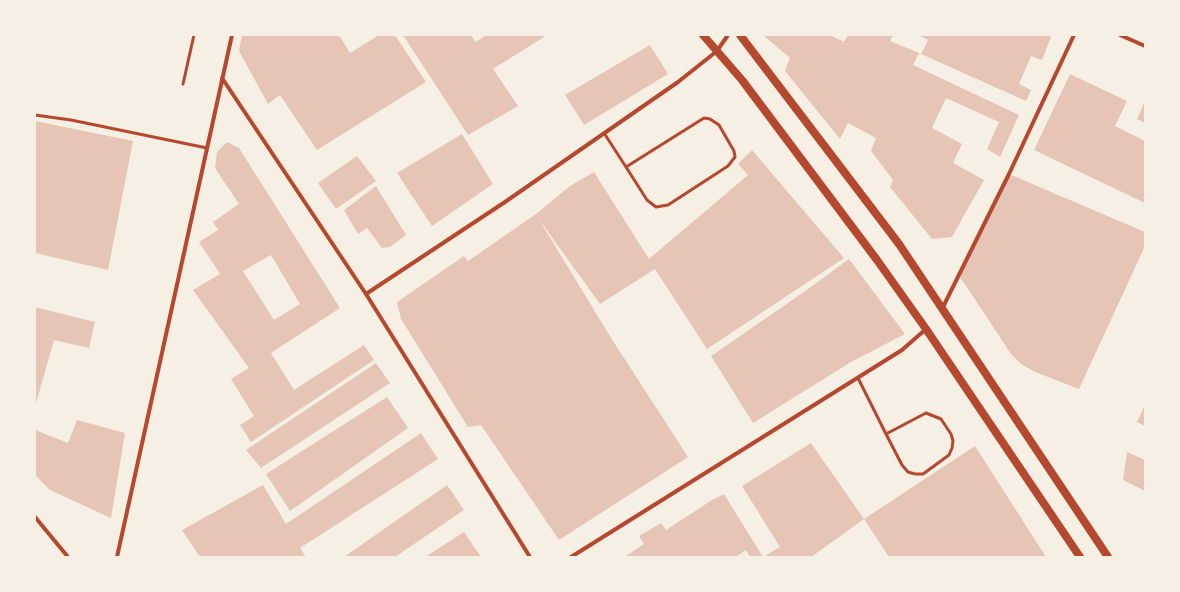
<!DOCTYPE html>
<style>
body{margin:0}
#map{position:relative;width:1180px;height:592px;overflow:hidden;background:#f6efe4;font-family:"Noto Sans",sans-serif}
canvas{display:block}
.frame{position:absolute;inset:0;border:36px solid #f6efe4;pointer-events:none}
</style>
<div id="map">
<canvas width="1180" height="592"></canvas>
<div class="frame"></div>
</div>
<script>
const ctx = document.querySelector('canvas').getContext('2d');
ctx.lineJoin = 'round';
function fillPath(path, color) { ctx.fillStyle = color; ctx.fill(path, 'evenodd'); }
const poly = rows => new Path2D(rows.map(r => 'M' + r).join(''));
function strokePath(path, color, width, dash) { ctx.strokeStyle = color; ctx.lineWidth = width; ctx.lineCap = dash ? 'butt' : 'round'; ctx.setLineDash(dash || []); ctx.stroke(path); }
fillPath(poly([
 [242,35,339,35,350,53,379,35,395,35,426,82,317,150,280,95,268,104,239,51],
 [403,35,471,35,476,42,486,35,547,35,493,69,518,106,468,135],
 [763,35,830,35,844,42,848,35,893,35,890,41,919,53,913,65,1019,115,1000,157,987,149,999,122,946,98,932,128,962,144,953,163,984,180,952,237,932,239,890,187,893,180,871,151,876,138,848,123,840,139,785,71,790,58],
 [919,35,1050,35,1051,37,1042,60,1031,56,1019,84,1031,90,1026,101,921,54,928,40],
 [650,45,668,74,584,125,565,95],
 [1070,74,1127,101,1115,126,1145,141,1145,203,1034,150],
 [1145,101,1145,123,1137,119],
 [35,121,133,141,108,270,35,253],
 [462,134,493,184,432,226,397,173],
 [227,142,239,148,340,308,271,353,294,390,364,345,374,360,251,442,240,425,254,416,231,379,249,368,193,290,220,274,199,242,218,230,213,222,239,204,215,168,217,152],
 [271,255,300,304,274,320,243,271],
 [752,150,844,258,707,349,655,269,600,304,538,218,613,341,688,457,559,540,481,425,468,427,401,319,397,302,464,256,468,261,536,214,570,186,594,172,649,259,748,175,738,164],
 [357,156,376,181,336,209,318,183],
 [1009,174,1145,232,1145,246,1079,389,1035,372,1021,364,1011,354,960,277],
 [376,186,406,235,390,247,382,248,367,228,358,234,344,210],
 [849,259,905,334,851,362,753,423,711,356,804,292],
 [35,307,95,322,89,348,54,340,35,407],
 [376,363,390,383,261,468,246,450],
 [387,397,408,428,290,511,266,474],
 [1145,405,1145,426,1137,422],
 [77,420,125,433,111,518,50,490,35,475,35,430,68,443],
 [421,433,438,459,300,548,306,557,200,557,182,530,263,485,286,524],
 [811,443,864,519,811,557,750,557,746,550,736,557,624,557,644,544,639,536,661,523,666,530,712,500,724,494,763,557,780,547,742,486],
 [975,446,1046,557,889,557,864,519],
 [1127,452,1145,460,1145,491,1123,480],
 [447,485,464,510,395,557,344,557],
 [464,532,481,557,425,557]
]), '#e6c5b7');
strokePath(poly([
 [183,84,194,35],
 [35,115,71,120,207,148],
 [604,133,626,167,647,200,656,207,668,205,728,166,735,157,734,151,719,125,710,119,704,118,626,167],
 [858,378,886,434,902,465,908,472,915,474,923,474,949,455,952,448,953,441,951,434,941,419,926,413,886,434]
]), '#b5482f', 3);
strokePath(poly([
 [1120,35,1145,46],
 [222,78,366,294,530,557],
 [366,294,505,202,678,82,717,51,728,35],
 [943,307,1009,174,1074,35],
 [35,517,68,557],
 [117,557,232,35],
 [571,557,902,350,926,329]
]), '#b5482f', 4);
strokePath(poly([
 [703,35,742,80,877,260,926,329,1080,557],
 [740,35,899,244,1108,557]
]), '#b5482f', 8);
</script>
